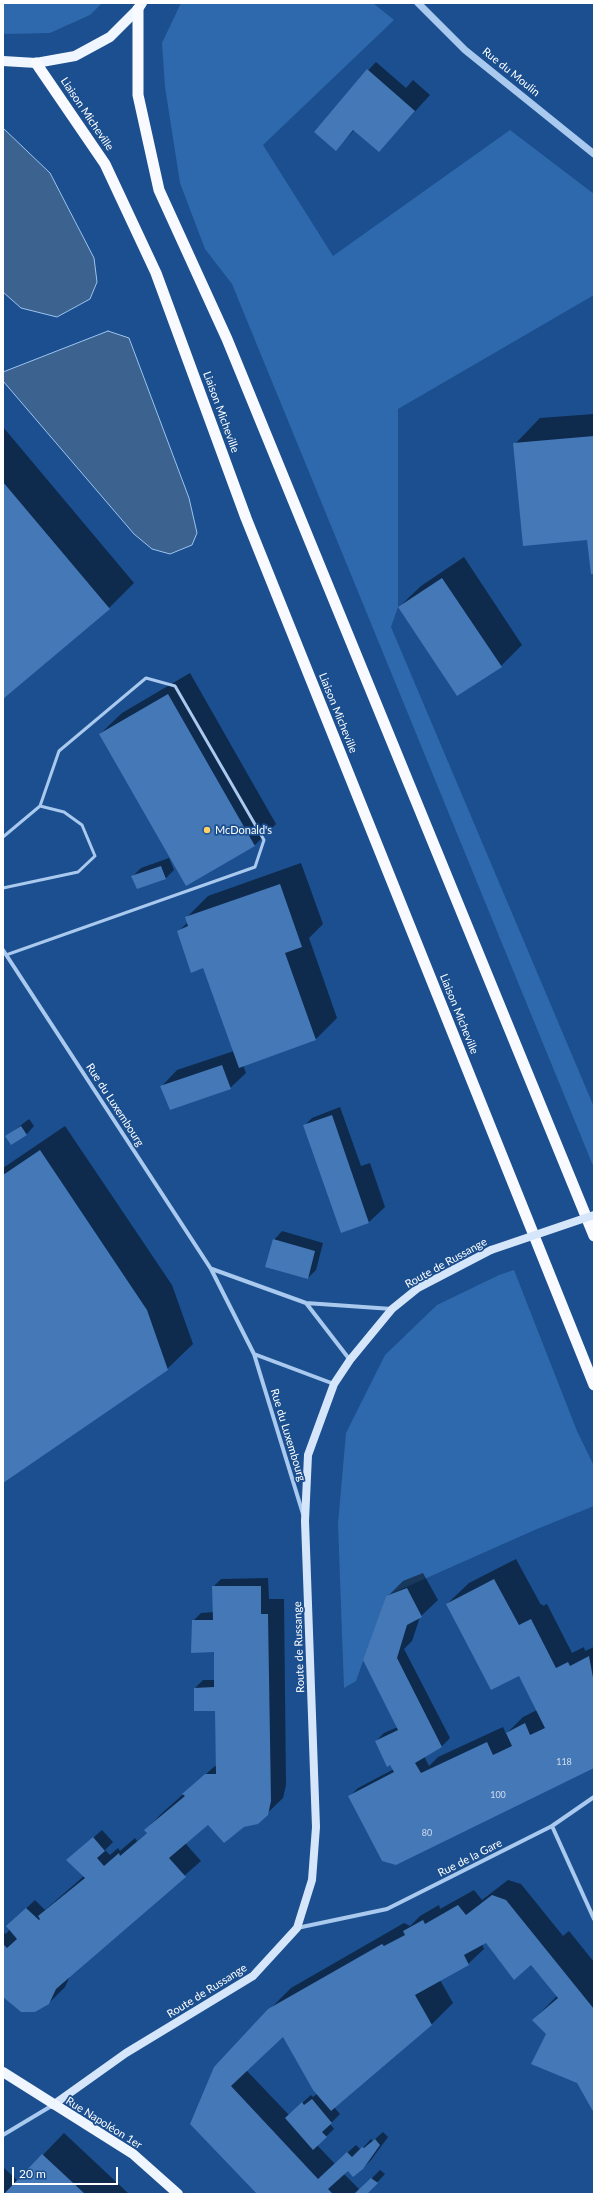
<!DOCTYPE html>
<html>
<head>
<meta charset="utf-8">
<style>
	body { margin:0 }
	#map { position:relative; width:597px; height:2197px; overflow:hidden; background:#1b4f8f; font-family:Lato,sans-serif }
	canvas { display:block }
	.frame { position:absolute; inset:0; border:4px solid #fff; pointer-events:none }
	.scale { position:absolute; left:12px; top:2167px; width:106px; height:18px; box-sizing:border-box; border:2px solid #fff; border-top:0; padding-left:5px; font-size:12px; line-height:14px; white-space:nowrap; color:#fff; -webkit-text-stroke:3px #1b4f8f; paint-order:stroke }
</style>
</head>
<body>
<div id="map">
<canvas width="597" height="2197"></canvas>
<div class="frame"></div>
<div class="scale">20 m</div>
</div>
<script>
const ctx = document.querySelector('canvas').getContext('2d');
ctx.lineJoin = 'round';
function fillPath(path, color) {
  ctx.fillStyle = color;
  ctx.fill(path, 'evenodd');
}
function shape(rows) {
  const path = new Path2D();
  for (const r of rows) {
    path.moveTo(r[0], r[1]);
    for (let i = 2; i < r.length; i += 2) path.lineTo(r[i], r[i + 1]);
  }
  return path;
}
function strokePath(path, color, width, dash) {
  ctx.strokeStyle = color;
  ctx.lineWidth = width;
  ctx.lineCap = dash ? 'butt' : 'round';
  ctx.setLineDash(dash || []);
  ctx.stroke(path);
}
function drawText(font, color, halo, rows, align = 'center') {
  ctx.font = font + ' Lato,sans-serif';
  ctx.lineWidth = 3.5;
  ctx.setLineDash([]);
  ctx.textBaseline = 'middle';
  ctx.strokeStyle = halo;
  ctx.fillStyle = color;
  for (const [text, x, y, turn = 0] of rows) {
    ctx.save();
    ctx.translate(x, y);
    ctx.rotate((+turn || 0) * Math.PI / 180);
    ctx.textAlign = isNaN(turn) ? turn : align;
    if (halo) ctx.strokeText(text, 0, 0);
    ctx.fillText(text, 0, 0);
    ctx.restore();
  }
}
const green = shape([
	[3,3,102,3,90,15,50,33,6,34,3,33],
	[181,3,373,3,394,20,263,145,333,256,510,130,594,194,594,295,398,409,398,607,391,627,594,1107,594,1168,232,284,205,249,180,183,165,87,162,43],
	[514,1270,577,1431,594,1466,594,1506,537,1529,386,1596,356,1681,344,1688,338,1524,346,1433,385,1355,437,1305,499,1275]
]);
const water = shape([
	[3,128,50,173,94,258,97,282,90,299,57,317,21,308,3,292,3,128],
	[108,331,129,338,189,498,197,533,192,545,170,554,152,549,134,534,3,381,3,372,108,331]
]);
const shadow = shape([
	[376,62,406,88,413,80,430,95,379,151,354,130,344,141,361,78],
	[594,414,594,573,588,539,515,444,540,418],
	[3,427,134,583,109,608,3,698],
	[464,557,522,645,501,666,399,607,421,586],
	[190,673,276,824,255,845,187,884,100,734,122,713],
	[169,858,174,870,166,878,133,876,141,868],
	[301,863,323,924,309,938,337,1018,316,1039,243,1065,246,1073,230,1088,162,1086,177,1070,234,1051,204,967,179,931,188,922,187,917,208,896],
	[340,1107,361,1166,370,1163,385,1207,369,1222,342,1232,304,1126,312,1118],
	[29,1119,34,1126,26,1135,7,1136],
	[65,1126,172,1285,193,1344,167,1369,3,1481,3,1168],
	[282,1231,323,1243,316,1270,308,1278,274,1240],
	[516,1559,541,1605,542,1604,543,1606,547,1604,572,1653,584,1647,585,1651,594,1647,594,1767,350,1796,358,1788,394,1769,376,1741,384,1733,398,1727,387,1597,403,1581,423,1573,438,1600,420,1617,412,1641,404,1649,450,1738,441,1747,424,1756,429,1766,438,1757,503,1727,506,1734,523,1717,537,1710,519,1675,447,1604,469,1583],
	[268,1578,269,1599,284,1599,286,1785,283,1798,257,1823,208,1823,185,1843,201,1861,70,1976,65,1987,49,2003,3,1996,3,1932,6,1934,10,1929,16,1918,35,1900,45,1910,84,1876,68,1860,102,1830,113,1842,105,1850,110,1855,118,1848,120,1851,135,1838,137,1841,148,1832,146,1830,161,1814,215,1766,217,1766,216,1710,195,1688,203,1680,215,1680,215,1651,193,1621,201,1613,214,1612,213,1587,221,1579],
	[508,1880,521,1884,563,1936,569,1931,594,1962,594,2111,548,2034,533,2020,557,1996,531,1964,487,1942,482,1944,484,1949,468,1964,440,1980,453,2003,431,2025,334,2107,340,2114,330,2124,334,2129,317,2145,335,2164,356,2145,361,2150,371,2139,373,2141,383,2132,388,2137,371,2160,362,2169,348,2170,344,2174,360,2190,380,2170,385,2174,366,2194,258,2194,192,2123,269,2010,291,1988,404,1923,410,1926,420,1916,439,1905,440,1909,474,1890,482,1900],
	[284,2035,317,2094,313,2097,311,2095,289,2115,246,2070],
	[64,2133,129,2194,3,2194,3,2167,18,2181]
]);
const building = shape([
	[367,69,415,111,379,152,353,130,336,151,314,132],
	[594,436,594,574,591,574,587,540,523,546,513,443],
	[3,482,110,609,3,699],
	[442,578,502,667,457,696,398,607],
	[168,694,255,846,186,886,99,734],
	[161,866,166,879,137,889,131,876],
	[280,884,302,947,285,953,316,1040,239,1068,203,968,191,973,177,931,188,926,185,917],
	[222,1065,231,1089,170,1110,160,1086],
	[332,1115,369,1223,341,1233,303,1125],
	[21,1126,27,1135,11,1145,5,1136],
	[40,1150,147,1310,168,1370,3,1483,3,1175],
	[273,1239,315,1251,308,1279,265,1267],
	[494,1579,519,1625,531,1619,556,1668,568,1662,570,1666,589,1656,594,1683,594,1768,396,1865,382,1861,348,1796,394,1772,390,1765,387,1767,375,1741,398,1730,363,1660,386,1596,407,1588,422,1617,407,1625,397,1658,442,1747,415,1763,421,1773,487,1742,493,1755,512,1746,506,1733,525,1723,530,1735,545,1728,519,1676,491,1690,446,1604],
	[212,1586,261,1586,261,1614,268,1614,271,1801,268,1815,258,1824,244,1827,224,1843,208,1825,169,1858,186,1877,56,1989,49,2004,35,2012,21,2012,3,1997,3,1944,7,1948,17,1939,6,1926,26,1908,39,1920,40,1919,38,1916,85,1878,66,1860,93,1837,105,1851,97,1858,104,1866,119,1853,120,1856,147,1833,144,1830,185,1796,182,1794,205,1774,216,1774,215,1711,194,1711,194,1688,214,1687,214,1652,191,1653,192,1620,213,1620],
	[492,1895,506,1900,594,2009,594,2113,577,2083,531,2064,546,2034,532,2020,558,1998,531,1965,514,1980,486,1943,464,1955,469,1965,415,1995,432,2025,331,2111,313,2090,283,2037,231,2086,318,2179,347,2152,352,2157,362,2147,364,2148,375,2139,380,2145,363,2169,353,2177,348,2171,328,2189,333,2194,257,2194,190,2124,214,2067,268,2009,382,1944,384,1946,405,1935,403,1931,423,1920,425,1924,458,1905,466,1915],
	[312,2099,332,2123,322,2132,327,2137,313,2150,285,2118,302,2102,304,2105],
	[42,2154,85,2194,4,2194],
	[371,2178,378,2183,367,2194,355,2193]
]);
const service = shape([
	[3,837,40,806,59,751,146,678,175,686,264,840,255,867,6,955],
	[3,888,78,872,95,856,82,825,64,812,40,806]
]);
const minor = shape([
	[3,950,211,1269,254,1354,303,1514],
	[212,1269,306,1303,392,1309],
	[306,1303,350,1360],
	[254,1354,334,1384],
	[552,1826,594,1797],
	[297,1928,387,1909,552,1826,594,1919],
	[3,2135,53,2105]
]);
const tertiary = shape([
	[418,3,465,50,594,154]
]);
const secondary = shape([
	[53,2105,126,2053,253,1976,297,1928,312,1880,316,1827,305,1521,308,1455,334,1384,350,1360,392,1309,418,1288,491,1250]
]);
const primary = shape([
	[3,61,36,63,75,56,110,37,138,9,142,3],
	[3,2072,133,2154,178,2194]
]);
const trunk = shape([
	[138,9,138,95,159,190,227,339,594,1236],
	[36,63,105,164,156,273,246,518,594,1385]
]);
const secondaryBridge = shape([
	[491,1250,594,1215]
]);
const markers = [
	[207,830,4,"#ffd166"]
];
const numberNames = [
	["118",564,1762],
	["100",498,1795],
	["80",427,1833]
];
const streetNames = [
	["Rue du Moulin",511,72,39],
	["Liaison Micheville",87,114,56],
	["Liaison Micheville",221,412,70],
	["Liaison Micheville",338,713,68],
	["Liaison Micheville",459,1014,68],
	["Rue du Luxembourg",115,1105,57],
	["Route de Russange",446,1263,-29],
	["Rue du Luxembourg",288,1435,73],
	["Route de Russange",299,1647,-92],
	["Rue de la Gare",470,1858,-27],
	["Route de Russange",207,1991,-32],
	["Rue Napoléon 1er",104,2123,32]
];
const poiNames = [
	["McDonald's",215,830]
];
fillPath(green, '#2e69ad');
fillPath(water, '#3c6290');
strokePath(water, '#9cc4f0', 1);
fillPath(shadow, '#0007');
fillPath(building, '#4478b7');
strokePath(service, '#a9c9ee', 3);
strokePath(minor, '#a9c9ee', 4);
strokePath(tertiary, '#a9c9ee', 7);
strokePath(secondary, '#d6e6fa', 8);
strokePath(primary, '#f0f6ff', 10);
strokePath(trunk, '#f8faff', 11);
strokePath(secondaryBridge, '#d6e6fa', 8);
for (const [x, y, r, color] of markers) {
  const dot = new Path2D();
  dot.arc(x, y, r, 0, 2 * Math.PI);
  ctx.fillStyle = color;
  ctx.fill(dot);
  strokePath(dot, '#1b4f8f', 1.5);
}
drawText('9px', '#d0dded', null, numberNames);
drawText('11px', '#fff', '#1b4f8f', streetNames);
drawText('11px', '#fff', '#1b4f8f', poiNames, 'left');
</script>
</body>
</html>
